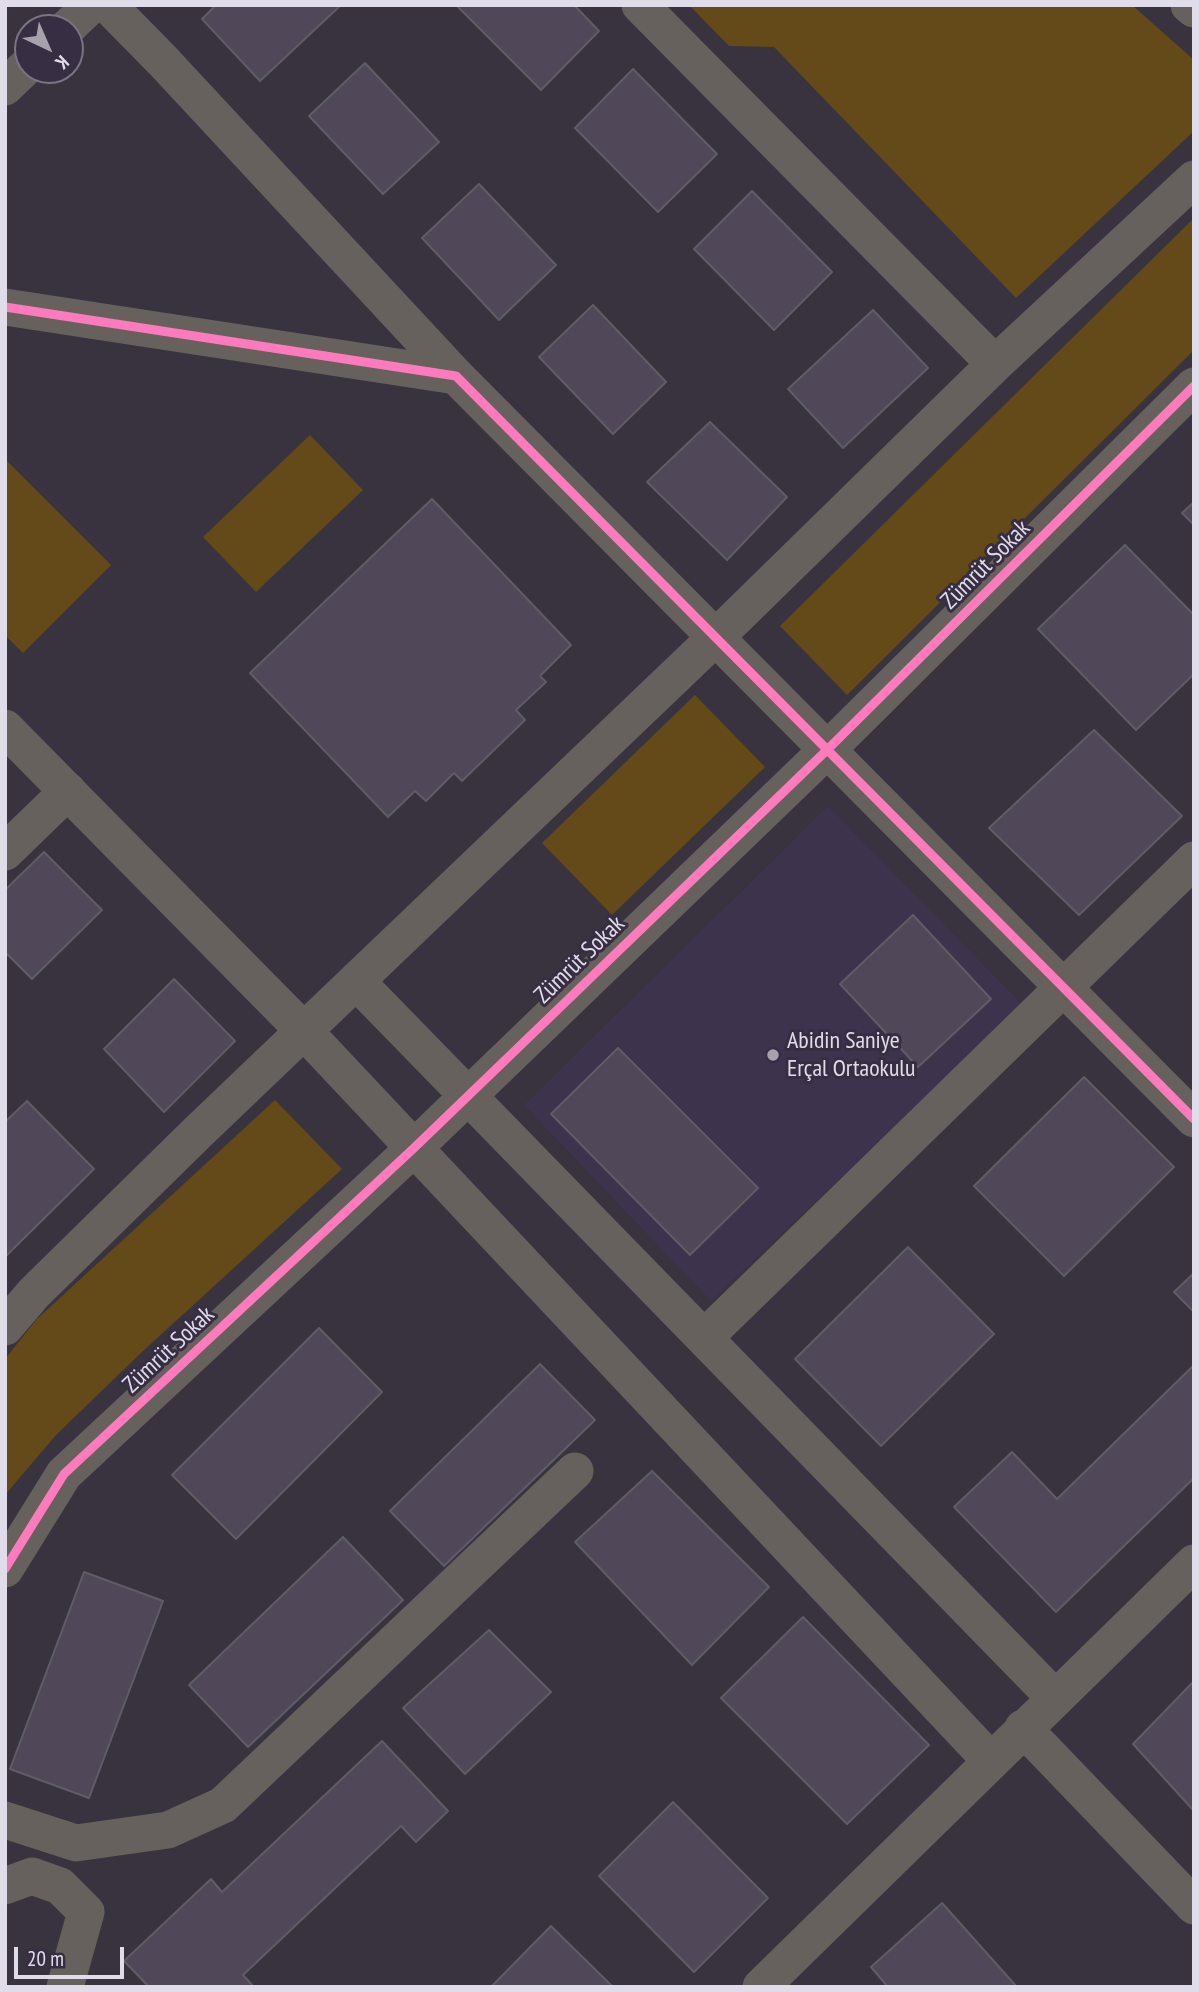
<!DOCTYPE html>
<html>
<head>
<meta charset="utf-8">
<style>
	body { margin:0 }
	#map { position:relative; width:1199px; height:1992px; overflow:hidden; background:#38333e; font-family:"PT Sans Narrow",sans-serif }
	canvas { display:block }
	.frame { position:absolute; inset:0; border:7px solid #e1dce9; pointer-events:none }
	.north { position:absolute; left:14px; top:14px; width:70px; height:70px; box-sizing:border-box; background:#372e43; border:2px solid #7b7485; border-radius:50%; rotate:136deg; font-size:19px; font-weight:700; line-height:28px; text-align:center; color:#e1dce9 }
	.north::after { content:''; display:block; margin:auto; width:24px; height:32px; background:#a6a1ad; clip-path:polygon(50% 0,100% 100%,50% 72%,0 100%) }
	.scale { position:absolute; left:14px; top:1947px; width:110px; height:32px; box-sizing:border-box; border:4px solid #e1dce9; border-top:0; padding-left:9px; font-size:21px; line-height:24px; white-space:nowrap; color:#e1dce9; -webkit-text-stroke:5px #372e43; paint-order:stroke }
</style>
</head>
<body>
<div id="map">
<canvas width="1199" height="1992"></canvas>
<div class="frame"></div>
<div class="north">K</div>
<div class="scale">20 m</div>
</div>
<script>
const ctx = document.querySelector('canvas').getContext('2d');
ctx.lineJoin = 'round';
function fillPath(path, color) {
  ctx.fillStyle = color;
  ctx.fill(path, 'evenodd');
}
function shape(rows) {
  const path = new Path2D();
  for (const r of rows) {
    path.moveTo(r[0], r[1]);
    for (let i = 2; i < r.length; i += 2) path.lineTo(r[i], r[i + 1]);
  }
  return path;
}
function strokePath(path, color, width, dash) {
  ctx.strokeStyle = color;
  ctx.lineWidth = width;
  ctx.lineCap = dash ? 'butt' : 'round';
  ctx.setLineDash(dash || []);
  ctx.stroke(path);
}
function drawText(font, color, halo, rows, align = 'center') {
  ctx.font = font + ' "PT Sans Narrow",sans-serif';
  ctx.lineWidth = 6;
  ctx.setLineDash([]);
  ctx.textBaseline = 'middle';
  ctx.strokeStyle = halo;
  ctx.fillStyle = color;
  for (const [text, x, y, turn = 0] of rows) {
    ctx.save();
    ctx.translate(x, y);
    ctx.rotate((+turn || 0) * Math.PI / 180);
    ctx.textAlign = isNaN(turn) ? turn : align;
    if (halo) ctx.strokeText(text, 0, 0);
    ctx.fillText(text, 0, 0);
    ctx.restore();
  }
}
const built = shape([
	[828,806,1023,1005,711,1301,524,1105]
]);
const green = shape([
	[689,5,1132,5,1194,60,1194,131,1016,298,774,47,729,46],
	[1194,218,1194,350,847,695,780,626],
	[310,435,363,490,256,592,203,537],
	[5,459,111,565,23,653,5,635],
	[695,695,765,767,612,915,542,843],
	[275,1100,342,1169,142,1352,56,1435,5,1495,5,1359,36,1320]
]);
const building = shape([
	[216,5,341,5,260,81,202,19,216,5],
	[460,5,574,5,599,31,541,90,458,7,460,5],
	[365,63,439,142,383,194,309,116,365,63],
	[633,69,717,154,658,212,575,128,633,69],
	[479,184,556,265,499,320,422,238,479,184],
	[752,191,832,272,774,330,694,249,752,191],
	[593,305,666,382,613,434,539,357,593,305],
	[873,310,928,368,843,448,788,389,873,310],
	[710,422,787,497,727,560,647,482,710,422],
	[432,499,571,645,540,676,546,682,516,710,525,720,462,781,454,773,426,801,415,791,388,817,250,673,432,499],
	[1194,502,1194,525,1182,513,1194,502],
	[1125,545,1194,615,1194,674,1136,730,1038,629,1125,545],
	[1094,730,1182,816,1079,915,989,828,1094,730],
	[44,852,102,910,32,979,5,952,5,890,44,852],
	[913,915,991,999,918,1067,840,984,913,915],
	[174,979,235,1041,164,1112,104,1049,174,979],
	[618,1048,758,1188,690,1255,551,1114,618,1048],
	[1084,1077,1174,1167,1064,1276,974,1186,1084,1077],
	[27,1101,94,1169,5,1257,5,1122,27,1101],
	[908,1247,994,1334,881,1446,795,1359,908,1247],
	[1194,1273,1194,1312,1174,1292,1194,1273],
	[319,1328,382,1392,236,1539,172,1475,319,1328],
	[540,1364,595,1420,444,1566,390,1511,540,1364],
	[1194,1365,1194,1478,1056,1612,954,1507,1012,1452,1057,1499,1194,1365],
	[652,1471,769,1587,692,1665,575,1542,652,1471],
	[343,1537,403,1600,248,1747,189,1685,343,1537],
	[84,1572,163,1601,89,1798,10,1769,84,1572],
	[803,1617,929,1745,847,1824,721,1698,803,1617],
	[489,1630,551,1692,465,1774,403,1708,489,1630],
	[1194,1681,1194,1811,1133,1744,1194,1681],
	[382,1741,448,1811,416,1842,401,1826,243,1975,254,1987,149,1987,124,1961,211,1879,222,1892,382,1741],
	[673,1802,768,1898,694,1972,599,1876,673,1802],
	[942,1903,1017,1987,888,1987,871,1967,942,1903],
	[551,1926,613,1987,491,1987,551,1926]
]);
const minor = shape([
	[108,5,163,61,456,376],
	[640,5,995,364],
	[1189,5,1194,9],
	[67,28,91,5],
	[5,87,28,65],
	[5,307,456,376,1194,1119],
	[5,728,304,1031,991,1761],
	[5,852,68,791],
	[356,981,1055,1698],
	[5,1327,34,1293,197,1133,716,637,995,364,1194,179],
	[704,1338,1194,860],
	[5,1569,64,1474,414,1148,827,750,1194,386],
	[1023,1728,1194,1906],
	[5,1820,76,1843,168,1830,223,1805,575,1471],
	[5,1886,32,1876,60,1886,86,1912,65,1987],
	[761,1987,1194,1563]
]);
const cycleway = shape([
	[5,307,456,376,1194,1119],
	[5,1569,64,1474,414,1148,827,750,1194,386]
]);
const markers = [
	[773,1055,7,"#a6a1ad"]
];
const streetNames = [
	["Zümrüt Sokak",986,565,-45],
	["Zümrüt Sokak",580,960,-44],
	["Zümrüt Sokak",169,1350,-43]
];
const poiNames = [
	["Abidin Saniye",787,1041],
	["Erçal Ortaokulu",787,1069]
];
fillPath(built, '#3e334c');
fillPath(green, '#644a19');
fillPath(building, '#504858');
strokePath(building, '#605c65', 2);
strokePath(minor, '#66615c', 37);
strokePath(cycleway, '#fd7abc', 9);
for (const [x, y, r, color] of markers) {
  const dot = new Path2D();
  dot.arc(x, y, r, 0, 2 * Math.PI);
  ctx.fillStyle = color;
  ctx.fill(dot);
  strokePath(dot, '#372e43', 2.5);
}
drawText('24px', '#e1dce9', '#372e43', streetNames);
drawText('24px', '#e1dce9', '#372e43', poiNames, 'left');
</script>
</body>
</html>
